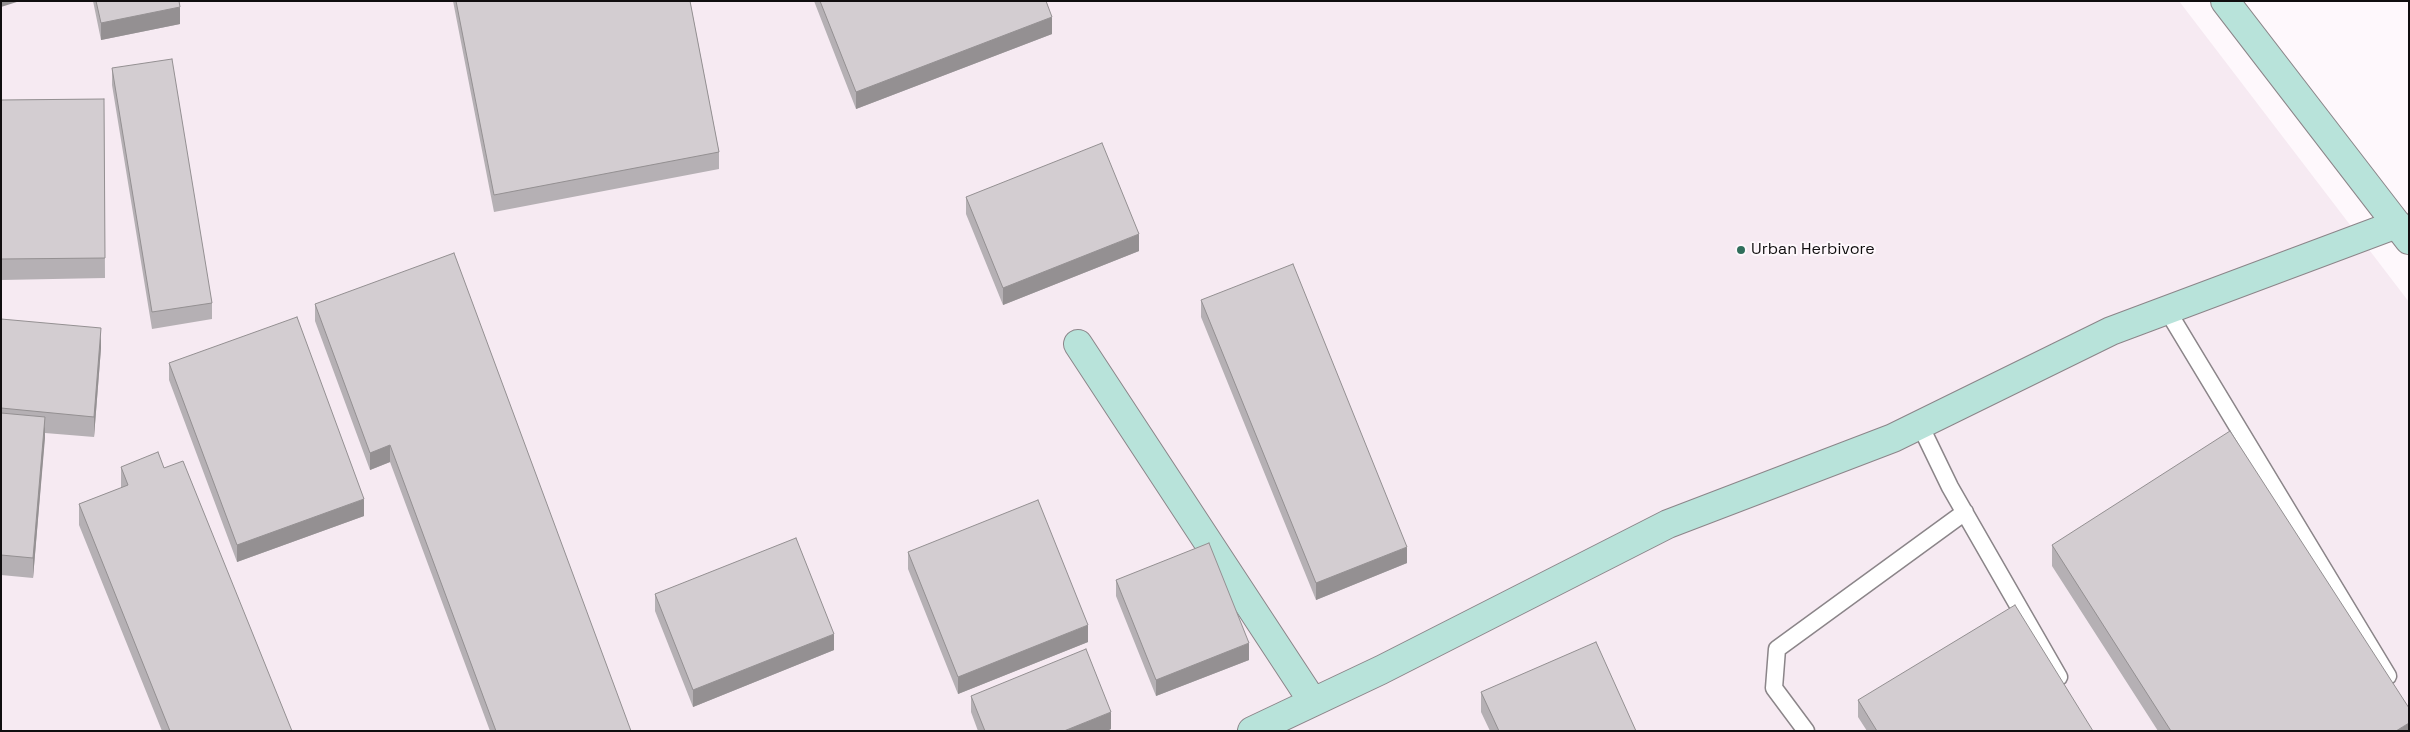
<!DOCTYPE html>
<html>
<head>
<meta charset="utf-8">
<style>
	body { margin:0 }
	#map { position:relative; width:2410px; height:732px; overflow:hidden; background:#fef8fc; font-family:"Space Grotesk",sans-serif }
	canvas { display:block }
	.frame { position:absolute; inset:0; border:2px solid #100e0f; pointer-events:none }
</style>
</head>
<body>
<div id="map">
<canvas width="2410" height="732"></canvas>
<div class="frame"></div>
</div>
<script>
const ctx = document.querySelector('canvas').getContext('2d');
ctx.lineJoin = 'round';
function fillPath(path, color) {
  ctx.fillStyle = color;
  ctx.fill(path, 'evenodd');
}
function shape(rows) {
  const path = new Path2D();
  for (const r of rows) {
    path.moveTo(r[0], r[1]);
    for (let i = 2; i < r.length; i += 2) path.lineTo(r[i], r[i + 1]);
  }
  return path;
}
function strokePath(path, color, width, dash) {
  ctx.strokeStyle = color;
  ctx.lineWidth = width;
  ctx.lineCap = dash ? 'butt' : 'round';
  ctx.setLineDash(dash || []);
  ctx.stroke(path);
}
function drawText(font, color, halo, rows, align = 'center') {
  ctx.font = font + ' "Space Grotesk",sans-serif';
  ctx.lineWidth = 4;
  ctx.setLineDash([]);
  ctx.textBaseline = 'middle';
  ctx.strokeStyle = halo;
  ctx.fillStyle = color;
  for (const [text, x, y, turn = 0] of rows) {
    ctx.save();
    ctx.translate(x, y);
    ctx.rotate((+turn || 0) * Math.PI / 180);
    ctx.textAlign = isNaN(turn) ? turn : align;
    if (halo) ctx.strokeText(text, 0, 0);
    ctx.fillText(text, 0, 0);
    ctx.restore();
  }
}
const built = shape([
	[1,1,2179,1,2409,302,2409,731,1,731]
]);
const lane = shape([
	[2167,310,2388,676],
	[1920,425,1950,487,2059,677],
	[1806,731,1774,688,1777,649,1965,512]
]);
const secondary = shape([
	[2225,1,2409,240],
	[1078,344,1313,702],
	[1252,731,1381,670,1668,524,1893,438,2111,331,2397,224]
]);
const wall = shape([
	[93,1,179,1,180,24,101,40],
	[453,1,690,1,719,152,719,169,494,212],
	[814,1,1046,1,1052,34,856,109],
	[112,68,212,303,212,319,152,329,112,85],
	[104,99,105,278,1,280,1,100],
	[966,197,1139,251,1003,305,966,214],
	[1201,300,1407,563,1316,600,1201,317],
	[315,304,631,731,490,731,390,462,370,470,315,321],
	[1,319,101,348,94,437,45,433,33,578,1,575],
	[169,363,364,516,237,562,169,380],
	[121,467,164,468,292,731,162,731,79,525,79,504,121,488],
	[2052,545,2409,731,2158,731,2052,566],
	[908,552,1088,642,958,694,908,569],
	[1116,580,1249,660,1156,696,1116,596],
	[655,594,834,650,693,707,655,611],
	[1481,692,1636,731,1490,731,1481,712],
	[971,696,1111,729,1107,731,978,731,971,712],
	[1858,700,2093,731,1867,731,1858,717]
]);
const shadedWall = shape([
	[1,1,20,1,1,7],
	[180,7,180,24,101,40,101,23],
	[1052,17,1052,34,856,109,856,92],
	[1139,234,1139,251,1003,305,1003,288],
	[101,328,101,348,94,437,94,417],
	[45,417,45,438,33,578,33,558],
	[390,445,390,462,370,470,370,453],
	[364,499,364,516,237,562,237,545],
	[1407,547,1407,563,1316,600,1316,583],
	[1088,625,1088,642,958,694,958,677],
	[834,634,834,650,693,707,693,690],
	[1249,643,1249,660,1156,696,1156,680],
	[1111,712,1111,729,1107,731,1064,731],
	[2409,723,2409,731,2396,731]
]);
const building = shape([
	[96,1,179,1,180,7,101,23,96,1],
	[456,1,690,1,719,152,494,195,456,1],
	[820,1,1046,1,1052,17,856,92,820,1],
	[172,59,212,303,152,312,112,68,172,59],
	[104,99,105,258,1,259,1,100,104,99],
	[1102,143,1139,234,1003,288,966,197,1102,143],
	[454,253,631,731,496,731,390,445,370,453,315,304,454,253],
	[1293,264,1407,547,1316,583,1201,300,1293,264],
	[297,317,364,499,237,545,169,363,297,317],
	[1,319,101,328,94,417,1,408,1,319],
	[1,413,45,417,33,558,1,555,1,413],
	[2230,431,2409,708,2409,723,2396,731,2171,731,2052,545,2230,431],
	[158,452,164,468,183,461,292,731,170,731,79,504,128,485,121,467,158,452],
	[1038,500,1088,625,958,677,908,552,1038,500],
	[796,538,834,634,693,690,655,594,796,538],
	[1209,543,1249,643,1156,680,1116,580,1209,543],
	[2015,605,2093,731,1877,731,1858,700,2015,605],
	[1596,642,1636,731,1499,731,1481,692,1596,642],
	[1086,649,1111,712,1064,731,985,731,971,696,1086,649]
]);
const markers = [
	[1741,250,5,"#2f6e5b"]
];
const poiNames = [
	["Urban Herbivore",1751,250]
];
fillPath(built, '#f6eaf2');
strokePath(lane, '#8b8589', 19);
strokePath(secondary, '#8b8589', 30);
strokePath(lane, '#fff', 16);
strokePath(secondary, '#b8e3da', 28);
fillPath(wall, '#b5b0b4');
fillPath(shadedWall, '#949092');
fillPath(building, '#d3cdd1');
strokePath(building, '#949092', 1);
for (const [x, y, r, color] of markers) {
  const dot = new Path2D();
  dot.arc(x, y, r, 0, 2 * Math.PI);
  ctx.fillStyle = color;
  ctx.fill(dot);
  strokePath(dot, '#fef8fc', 2);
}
drawText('16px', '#100e0f', '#fef8fc', poiNames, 'left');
</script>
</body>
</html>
